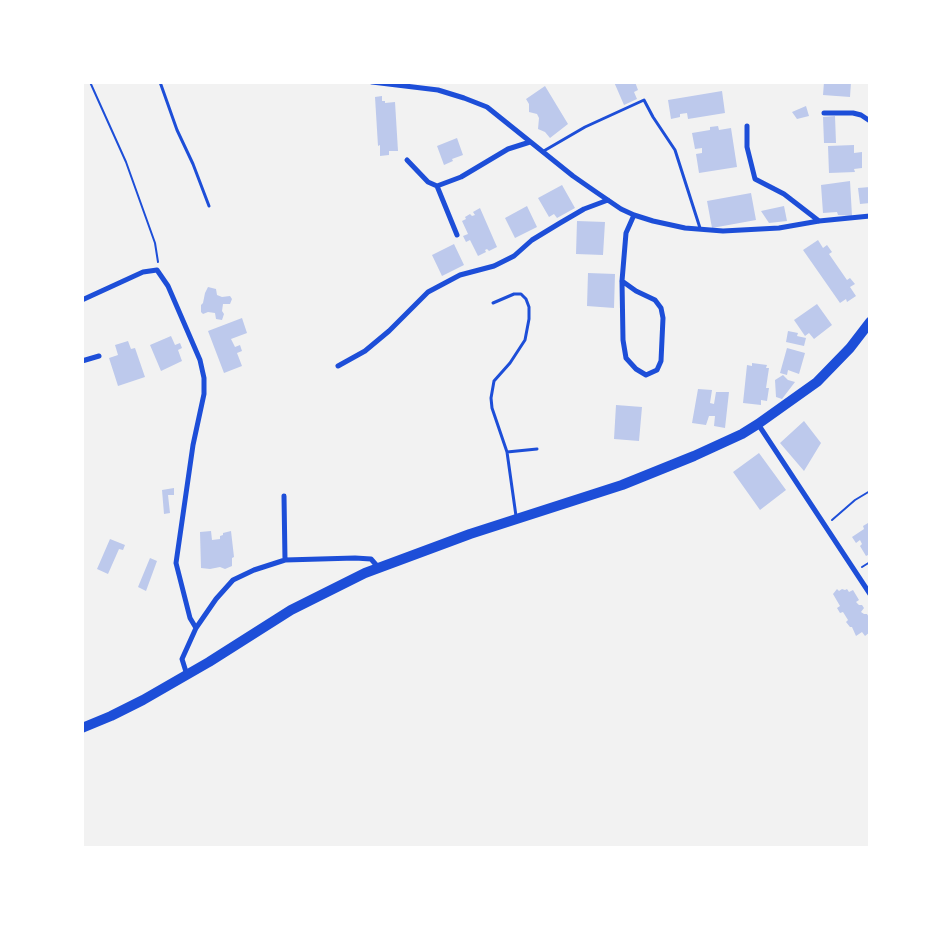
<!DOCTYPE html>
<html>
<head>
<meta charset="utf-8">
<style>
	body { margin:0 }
	#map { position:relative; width:952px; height:930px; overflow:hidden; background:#f2f2f2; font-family:"Exo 2",sans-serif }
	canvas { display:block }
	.frame { position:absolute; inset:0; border:84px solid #fff; pointer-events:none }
</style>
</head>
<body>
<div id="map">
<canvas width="952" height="930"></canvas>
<div class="frame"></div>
</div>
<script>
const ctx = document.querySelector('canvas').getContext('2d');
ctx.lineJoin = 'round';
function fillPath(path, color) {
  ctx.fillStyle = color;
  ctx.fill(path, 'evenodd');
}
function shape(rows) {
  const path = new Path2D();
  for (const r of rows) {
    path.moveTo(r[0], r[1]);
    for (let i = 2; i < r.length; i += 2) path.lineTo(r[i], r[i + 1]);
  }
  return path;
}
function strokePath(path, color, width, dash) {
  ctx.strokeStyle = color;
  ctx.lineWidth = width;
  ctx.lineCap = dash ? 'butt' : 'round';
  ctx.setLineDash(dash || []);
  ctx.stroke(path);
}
const building = shape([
	[614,82,635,82,638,90,634,92,637,99,624,105],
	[824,82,851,82,850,97,823,95],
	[545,86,568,124,550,138,545,132,538,129,539,118,537,114,529,112,529,104,526,99],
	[722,91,725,113,688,119,687,113,680,114,680,117,671,119,668,100],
	[382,96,382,101,385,101,385,103,395,102,398,151,389,151,389,155,380,156,380,145,378,146,375,97],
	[806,106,809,116,797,119,792,112],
	[835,116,836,143,824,143,823,117],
	[718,126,719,130,731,128,737,167,699,173,696,154,702,153,702,148,695,149,692,133,710,130,710,127],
	[457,138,463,155,452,159,453,161,444,165,437,146],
	[854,145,854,153,862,152,862,168,854,169,855,172,829,173,828,146],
	[850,181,852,216,838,215,837,212,823,213,821,185],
	[562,185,575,208,557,218,554,214,549,217,538,198],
	[870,187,870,203,860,204,858,188],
	[751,193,756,220,712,228,707,201],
	[527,206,537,227,515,238,505,218],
	[784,206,787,221,769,223,761,211],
	[480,208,497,247,489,251,487,249,485,250,486,252,478,256,470,240,466,242,463,236,468,234,462,221,466,219,465,217,470,214,472,216,475,215,473,212],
	[577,221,605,222,603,255,576,254],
	[818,240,823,248,827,245,832,252,829,254,847,280,850,278,855,284,850,287,856,296,847,302,846,299,840,303,803,250],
	[454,244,464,265,442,276,432,255],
	[588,273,615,274,614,308,587,306],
	[208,287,216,289,217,295,222,297,230,296,232,299,230,304,223,304,222,311,224,314,222,320,216,319,215,313,208,312,203,314,201,312,201,305,203,303,205,293],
	[817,304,832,325,814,339,809,333,805,336,794,320],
	[242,318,247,333,231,339,235,347,240,345,242,351,237,353,242,366,224,373,208,331],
	[788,331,798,333,797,336,806,338,804,346,786,342],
	[171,336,175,345,180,343,182,348,178,350,182,361,161,371,150,345],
	[128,341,131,349,135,348,145,377,118,386,109,358,118,355,115,345],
	[787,348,805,353,799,374,788,370,787,375,780,373],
	[752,363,767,365,766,368,769,368,766,388,769,388,767,401,761,400,761,405,743,403,747,365,752,366],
	[783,375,788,380,795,382,782,399,776,397,775,380],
	[698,389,712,390,710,403,714,404,716,392,729,392,725,428,714,426,715,416,709,416,706,425,692,423],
	[616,405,642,407,639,441,614,439],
	[804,421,821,443,804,471,780,443],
	[759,453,786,490,760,510,733,472],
	[174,488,174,495,168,495,170,513,164,514,162,490],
	[868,523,870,526,870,554,866,556,860,546,862,544,860,540,856,543,852,537,864,529,863,526],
	[211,531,212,540,220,539,220,536,223,535,223,533,231,531,234,557,232,558,232,566,225,569,220,567,210,569,201,568,200,532],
	[110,539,125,545,123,550,119,549,108,574,97,569],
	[150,558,157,561,146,591,138,587],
	[837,589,839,591,842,589,845,590,847,589,849,592,853,590,859,600,856,602,859,605,862,605,864,608,861,612,864,614,867,614,870,619,870,628,868,630,870,632,865,636,862,632,856,636,852,627,850,627,846,622,848,620,843,612,840,613,837,608,840,606,833,594]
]);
const path = shape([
	[90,82,126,162,155,243,158,262],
	[832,520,855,500,870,491],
	[862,567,870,562]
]);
const service = shape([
	[160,82,177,130,193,164,209,206],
	[542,152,585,127,644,100,653,117,675,150,700,228],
	[493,303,514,294,521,294,526,299,529,307,529,319,525,340,510,363,494,381,491,398,492,408,507,452,516,516],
	[507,452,537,449]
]);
const minor = shape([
	[372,82,438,90,464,98,487,107,573,176,596,192,621,209,634,215,653,221,685,228,723,231,779,228,819,221,870,216],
	[824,113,853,113,861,115,870,121],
	[747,126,747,147,755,179,784,194,819,221],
	[407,160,428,182,437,186,461,177,508,149,530,142],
	[437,186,457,235],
	[622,281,636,291,655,300,661,308,663,318,661,361,657,370,646,375,636,369,626,358,623,340,622,281,626,233,634,215],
	[82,300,143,272,157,270,168,286,200,360,204,378,204,394,193,445,176,563,190,618,196,628,182,659,187,675],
	[82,361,99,356],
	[338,366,365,351,389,331,428,292,460,275,494,266,514,256,532,240,560,223,584,209,608,200],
	[758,424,870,594],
	[284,496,285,560],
	[196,628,216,599,233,580,254,570,285,560,355,558,371,559,378,567]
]);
const trunk = shape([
	[82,728,111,716,143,700,209,662,291,610,365,573,470,534,622,485,694,456,742,434,758,424,817,382,850,348,870,322]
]);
fillPath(building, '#bdc9ec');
strokePath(path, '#1d4ed8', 2);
strokePath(service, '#1d4ed8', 3);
strokePath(minor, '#1d4ed8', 5);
strokePath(trunk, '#1d4ed8', 10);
</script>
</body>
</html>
